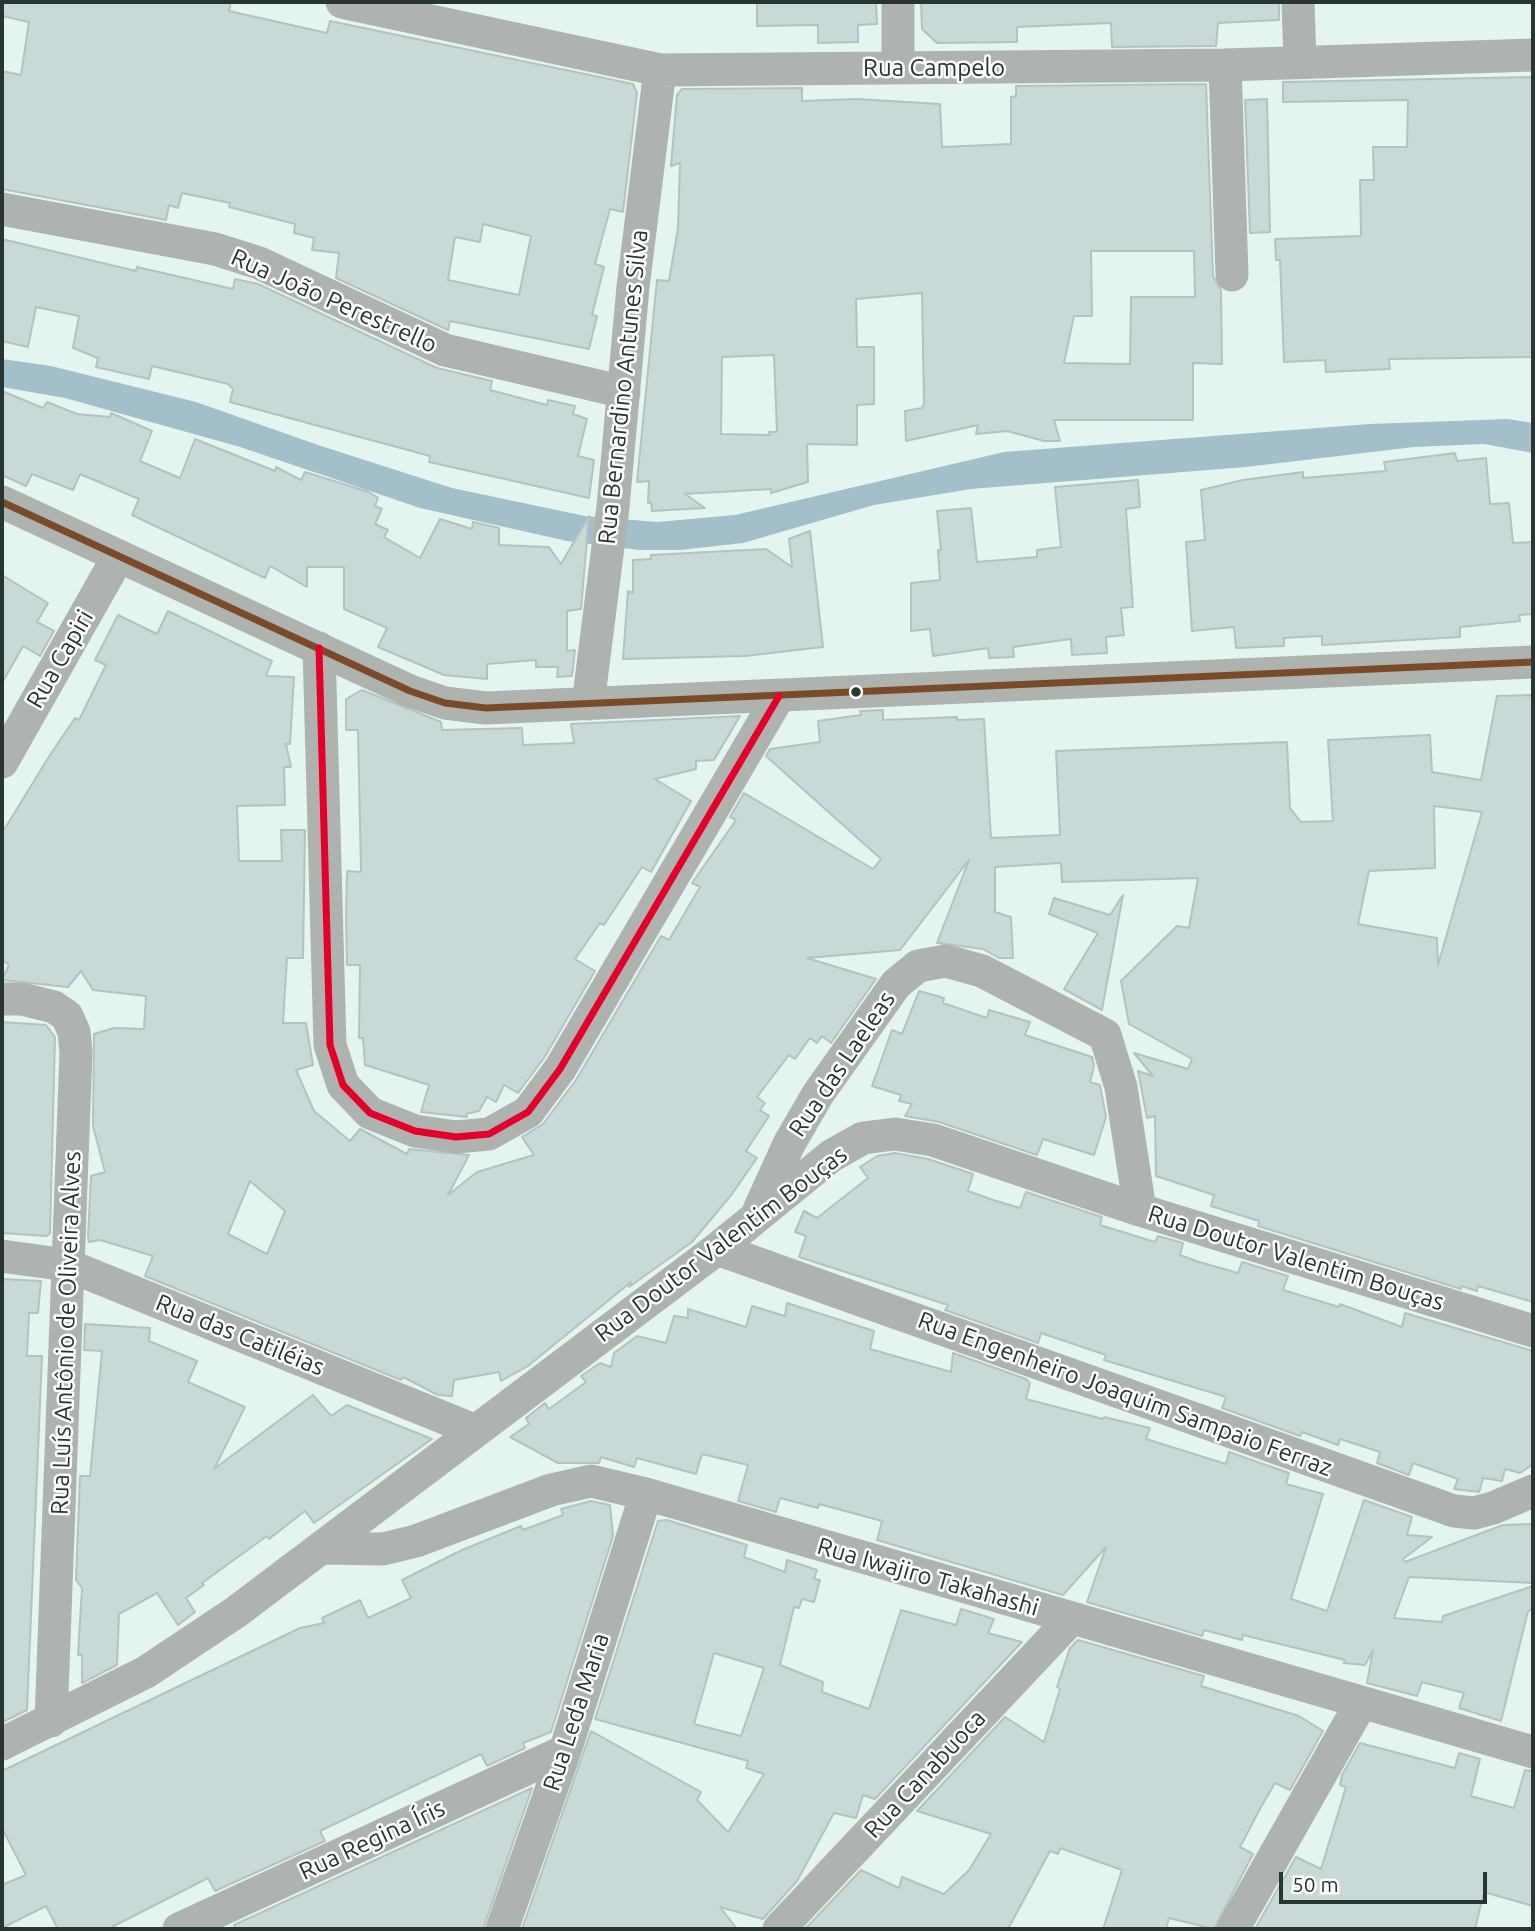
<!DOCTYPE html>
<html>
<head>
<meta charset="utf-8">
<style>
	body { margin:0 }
	#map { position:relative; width:1535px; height:1931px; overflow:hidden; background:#e4f5f0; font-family:Ubuntu,sans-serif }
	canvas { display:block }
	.frame { position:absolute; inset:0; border:4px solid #283532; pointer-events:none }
	.scale { position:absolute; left:1279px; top:1872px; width:208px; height:32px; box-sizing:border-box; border:4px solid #283532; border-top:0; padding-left:9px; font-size:21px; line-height:24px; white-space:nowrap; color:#283532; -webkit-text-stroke:5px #fff; paint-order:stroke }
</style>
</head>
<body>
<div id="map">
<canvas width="1535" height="1931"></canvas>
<div class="frame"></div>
<div class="scale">50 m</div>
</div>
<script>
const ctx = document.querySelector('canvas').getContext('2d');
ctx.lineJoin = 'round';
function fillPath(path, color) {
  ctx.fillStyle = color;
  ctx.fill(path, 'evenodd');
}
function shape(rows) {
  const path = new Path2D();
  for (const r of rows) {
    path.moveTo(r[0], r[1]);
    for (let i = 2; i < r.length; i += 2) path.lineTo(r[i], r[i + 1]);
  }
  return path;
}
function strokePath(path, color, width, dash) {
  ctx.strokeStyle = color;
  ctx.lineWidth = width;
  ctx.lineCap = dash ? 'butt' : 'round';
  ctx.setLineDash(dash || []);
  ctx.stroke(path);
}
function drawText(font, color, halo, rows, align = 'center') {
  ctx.font = font + ' Ubuntu,sans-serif';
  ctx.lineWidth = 5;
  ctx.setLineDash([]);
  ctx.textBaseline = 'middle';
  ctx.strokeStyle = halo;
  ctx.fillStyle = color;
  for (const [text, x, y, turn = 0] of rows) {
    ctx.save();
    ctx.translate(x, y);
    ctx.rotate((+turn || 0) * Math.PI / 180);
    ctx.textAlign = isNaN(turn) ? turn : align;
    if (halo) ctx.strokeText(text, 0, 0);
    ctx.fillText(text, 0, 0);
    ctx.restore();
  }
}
const water = shape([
	[2,359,51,366,196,402,321,446,452,488,585,516,657,522,735,515,1004,452,1370,424,1507,419,1533,423,1533,453,1484,444,1414,447,1246,467,971,489,874,505,743,543,680,550,639,550,567,541,420,508,240,447,65,398,2,387]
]);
const building = shape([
	[2,2,231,2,229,11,327,33,330,21,633,84,637,93,623,212,610,209,595,264,604,267,592,315,597,316,589,349,450,321,448,330,336,278,339,253,312,250,314,238,294,233,295,224,229,207,230,203,182,193,178,208,169,205,166,220,2,189,2,71,21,75,29,22,2,16,2,2],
	[483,224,531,236,519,295,448,280,455,237,480,242,483,224],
	[757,2,876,2,877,24,858,25,858,42,818,43,818,25,757,26,757,2],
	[921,2,1279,2,1279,20,1218,23,1216,46,1112,47,1111,23,1017,27,1017,42,937,43,922,29,921,2],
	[1533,77,1533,357,1389,359,1390,369,1326,372,1325,360,1284,362,1280,260,1276,260,1275,239,1361,236,1360,180,1374,180,1373,147,1407,147,1408,100,1283,102,1283,82,1533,77],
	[1206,84,1213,276,1221,290,1222,364,1193,363,1193,420,1054,420,1060,441,1044,441,1007,431,976,434,978,425,906,441,905,411,922,408,924,403,922,293,856,299,857,347,874,347,874,404,857,405,857,445,807,444,808,482,771,493,771,489,685,494,705,508,652,511,651,502,648,503,649,481,637,482,657,280,669,281,678,228,680,163,671,166,677,95,682,89,802,88,802,101,856,99,940,104,942,147,1011,144,1011,97,1016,96,1016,86,1206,84],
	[1091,251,1194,251,1195,297,1131,297,1130,364,1064,363,1074,316,1092,316,1091,251],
	[774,355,777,432,769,432,770,435,721,434,722,357,774,355],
	[1267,99,1270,232,1250,233,1245,100,1267,99],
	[2,239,136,271,137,267,233,289,235,279,258,284,437,368,492,381,490,390,547,405,548,400,575,406,573,414,587,419,578,456,594,460,589,498,429,462,430,456,230,402,233,389,228,384,152,366,149,379,96,367,98,358,73,348,79,316,36,307,28,347,2,341,2,239],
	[2,391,43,408,47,402,77,414,110,417,111,413,152,431,140,461,180,478,195,439,275,471,276,467,301,480,305,472,369,492,378,498,375,506,382,509,375,524,388,530,384,537,420,558,440,519,472,529,473,522,499,528,499,545,549,547,561,564,589,516,581,609,567,611,567,651,575,650,572,676,557,677,558,667,536,667,536,660,487,664,487,679,444,675,378,647,387,628,344,609,344,567,307,567,307,587,270,566,265,578,132,515,139,499,80,474,73,490,32,474,26,486,2,475,2,391],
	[1455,453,1457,461,1486,458,1490,504,1509,503,1513,543,1533,542,1533,614,1519,615,1520,621,1460,627,1460,637,1322,645,1322,636,1284,638,1284,646,1236,648,1234,627,1192,631,1186,542,1205,540,1201,490,1243,480,1303,472,1303,478,1386,471,1384,462,1455,453],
	[1138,480,1140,507,1126,509,1133,607,1121,608,1124,635,1106,637,1107,653,1072,655,1071,639,1013,647,1014,657,989,658,988,648,933,656,930,629,911,631,911,583,940,580,938,550,941,550,937,511,971,508,977,562,1037,557,1037,550,1061,547,1055,487,1138,480],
	[810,531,823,647,745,656,623,659,628,591,633,593,633,560,651,559,651,555,766,549,792,567,789,539,810,531],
	[2,575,48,603,37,622,54,631,40,656,23,646,2,683,2,575],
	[168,611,272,661,266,676,294,677,290,744,286,744,291,767,284,767,285,805,237,806,239,861,282,861,281,830,305,830,303,958,287,958,283,1023,306,1023,313,1065,296,1070,314,1111,350,1141,360,1129,407,1154,409,1149,469,1155,448,1195,477,1172,534,1155,522,1137,543,1124,576,1080,661,936,669,940,700,887,692,883,736,820,730,817,744,793,873,869,881,859,766,756,770,749,820,742,818,721,861,715,860,711,883,710,883,720,957,717,957,720,984,719,991,838,1060,835,1056,751,1287,742,1290,808,1301,822,1333,821,1328,740,1430,735,1432,772,1481,780,1497,696,1533,695,1533,1302,1478,1286,1477,1291,1462,1286,1461,1289,1258,1226,1259,1221,1211,1206,1214,1195,1156,1176,1155,1116,1147,1118,1138,1071,1153,1076,1134,1053,1188,1069,1192,1059,1129,1024,1121,981,1177,926,1189,928,1198,878,1062,882,1061,863,995,867,995,912,1011,917,1013,958,999,958,983,949,937,943,969,860,900,950,807,958,876,979,831,1043,822,1036,817,1043,810,1038,795,1059,789,1055,757,1097,765,1103,760,1110,769,1116,746,1151,757,1158,732,1194,692,1242,629,1287,631,1282,528,1366,501,1381,499,1372,454,1380,452,1396,438,1395,403,1377,401,1380,145,1276,153,1256,100,1240,89,1242,88,1237,91,1176,105,1172,93,1126,94,1034,114,1028,144,1029,146,996,93,990,81,971,68,987,2,980,9,965,2,960,2,833,50,755,75,718,79,720,106,665,95,660,118,615,157,634,168,611],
	[1434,806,1482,812,1438,965,1437,938,1358,924,1369,871,1435,868,1434,806],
	[250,1181,285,1211,267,1254,228,1234,250,1181],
	[362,690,441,722,442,730,522,728,523,745,574,743,571,724,740,716,714,760,696,761,696,769,655,779,691,801,651,872,642,867,604,925,600,923,575,959,595,971,544,1058,518,1093,504,1085,496,1102,487,1097,479,1111,466,1114,467,1117,421,1112,429,1085,365,1065,363,1038,359,1038,360,965,347,965,346,918,347,871,361,872,358,730,346,730,346,699,362,690],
	[1123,895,1102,1010,1064,989,1098,933,1049,914,1054,898,1110,915,1123,895],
	[919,991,944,998,943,1003,987,1018,989,1010,1030,1022,1025,1035,1092,1057,1094,1066,1090,1082,1100,1085,1106,1117,1094,1155,1043,1139,1037,1155,939,1122,905,1116,912,1104,899,1101,901,1095,872,1086,892,1030,902,1034,919,991],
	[2,1022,46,1025,55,1037,50,1233,47,1236,2,1233,2,1022],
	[895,1153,928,1159,973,1174,968,1191,993,1200,1020,1208,1026,1192,1102,1217,1100,1225,1155,1242,1158,1236,1183,1243,1180,1255,1199,1262,1238,1273,1242,1262,1288,1276,1283,1290,1339,1307,1340,1304,1402,1327,1405,1313,1533,1351,1533,1464,1520,1473,1505,1469,1502,1481,1483,1478,1479,1492,1454,1489,1458,1479,1427,1468,1413,1463,1409,1475,1377,1463,1380,1452,1340,1439,1338,1445,1302,1432,1300,1436,1222,1408,1226,1397,1104,1360,1106,1355,1041,1333,1038,1343,945,1310,948,1305,799,1257,806,1236,795,1232,804,1211,817,1218,868,1178,860,1167,877,1156,895,1153],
	[2,1279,41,1281,38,1313,29,1313,27,1356,42,1356,27,1710,3,1722,2,1279],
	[787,1303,874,1331,870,1349,951,1372,953,1353,1026,1379,1030,1383,1026,1399,1103,1419,1104,1417,1150,1428,1146,1439,1226,1464,1229,1452,1289,1473,1286,1484,1323,1494,1291,1599,1327,1611,1364,1500,1412,1517,1407,1535,1432,1537,1403,1559,1405,1562,1503,1525,1533,1524,1533,1583,1409,1577,1394,1618,1442,1622,1443,1616,1533,1586,1533,1609,1528,1611,1501,1721,1459,1708,1464,1693,1422,1682,1417,1696,1367,1683,1373,1650,1365,1665,1344,1663,1345,1660,1243,1635,1242,1640,1204,1630,1202,1636,1087,1602,1106,1547,1063,1595,877,1540,882,1521,819,1504,818,1508,780,1498,776,1512,738,1501,748,1465,702,1454,696,1474,637,1458,634,1467,601,1457,599,1463,558,1463,510,1437,529,1424,526,1418,545,1403,549,1409,586,1382,581,1376,600,1363,611,1367,614,1353,637,1336,666,1343,674,1316,688,1318,688,1309,746,1327,752,1306,785,1316,787,1303],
	[85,1324,150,1328,149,1341,197,1361,188,1382,245,1407,214,1469,313,1395,331,1416,347,1405,432,1439,314,1523,305,1511,269,1539,267,1536,202,1583,204,1585,186,1598,195,1612,178,1625,157,1593,119,1614,117,1665,82,1683,82,1655,78,1655,82,1588,76,1580,80,1476,90,1476,102,1351,84,1350,85,1324],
	[591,1501,610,1505,613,1536,551,1732,523,1743,525,1748,487,1766,481,1754,320,1831,325,1841,215,1891,208,1878,108,1929,58,1929,46,1906,2,1928,2,1885,26,1875,2,1828,2,1771,300,1628,324,1623,322,1618,360,1600,368,1618,392,1607,411,1598,402,1580,462,1550,521,1526,523,1530,563,1515,561,1509,591,1501],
	[667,1520,747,1545,744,1557,785,1572,787,1560,817,1570,814,1579,820,1580,814,1602,802,1599,799,1608,794,1607,780,1665,823,1682,822,1692,869,1709,901,1610,956,1625,961,1609,994,1619,988,1633,1022,1642,875,1799,863,1795,856,1818,834,1813,797,1881,763,1919,720,1907,737,1929,522,1929,591,1731,701,1792,697,1800,728,1832,764,1774,746,1768,748,1761,595,1719,658,1521,667,1520],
	[714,1653,764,1668,741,1736,694,1724,714,1653],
	[1078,1640,1204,1676,1201,1686,1299,1716,1323,1731,1290,1790,1275,1783,1261,1807,1240,1847,1253,1854,1214,1929,1169,1918,1166,1929,1103,1929,1122,1870,1060,1848,1058,1854,1050,1851,1008,1929,805,1929,861,1870,899,1888,902,1877,944,1894,969,1870,991,1834,917,1811,1005,1717,1044,1742,1060,1689,1057,1687,1070,1648,1078,1640],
	[1360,1743,1455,1768,1459,1753,1480,1759,1471,1796,1514,1808,1525,1770,1533,1771,1533,1906,1484,1892,1475,1929,1255,1929,1296,1857,1321,1869,1346,1787,1340,1785,1342,1775,1360,1743],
	[532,1788,483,1929,236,1929,234,1925,532,1788]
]);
const minor = shape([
	[342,2,660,70,1225,65,1533,55],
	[1298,2,1300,62],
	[1225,65,1232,275],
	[898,68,898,2],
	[2,209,215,249,259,263,445,350,624,392],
	[2,502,410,691,445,703,486,708,1533,662],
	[319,648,330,1045,343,1085,370,1113,415,1131,456,1137,489,1134,528,1112,560,1069,779,696],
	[588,704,613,507,633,287,660,70],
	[2,762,118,557],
	[2,999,22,999,54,1007,67,1016,74,1032,76,1052,51,1721],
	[759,1210,789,1144,818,1094,896,984,918,966,946,961,982,971,1105,1035,1121,1087,1140,1210],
	[717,1249,1454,1511,1474,1513,1493,1508,1533,1491],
	[2,1256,67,1265,474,1430],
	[322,1548,383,1549,416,1541,551,1490,591,1481,646,1494,1533,1752],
	[2,1744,146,1672,236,1612,717,1249,831,1156,863,1138,895,1134,933,1140,1140,1210,1533,1331],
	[179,1929,565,1751],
	[502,1929,565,1751,646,1494],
	[779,1929,1071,1619],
	[1233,1929,1361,1703]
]);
const bus1 = shape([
	[2,502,410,691,445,703,486,708,1533,662]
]);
const bus2 = shape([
	[319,648,330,1045,343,1085,370,1113,415,1131,456,1137,489,1134,528,1112,560,1069,779,696]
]);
const markers = [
	[856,692,6,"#283532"]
];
const streetNames = [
	["Rua Campelo",934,68],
	["Rua João Perestrello",334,301,24],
	["Rua Bernardino Antunes Silva",623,387,-84],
	["Rua Capiri",60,659,-60],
	["Rua das Laeleas",842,1064,-56],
	["Rua Doutor Valentim Bouças",721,1244,-37],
	["Rua Doutor Valentim Bouças",1296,1258,17],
	["Rua Luís Antônio de Oliveira Alves",66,1333,-88],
	["Rua das Catiléias",240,1335,22],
	["Rua Engenheiro Joaquim Sampaio Ferraz",1125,1394,20],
	["Rua Iwajiro Takahashi",928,1577,16],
	["Rua Leda Maria",576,1712,-72],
	["Rua Canabuoca",925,1774,-47],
	["Rua Regina Íris",372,1840,-25]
];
fillPath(water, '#a3c0ca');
fillPath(building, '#c9d9d7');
strokePath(building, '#b4c2c0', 2);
strokePath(minor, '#aeb3af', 33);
strokePath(bus1, '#7a4b2a', 7);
strokePath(bus2, '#e4002b', 7);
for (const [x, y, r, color] of markers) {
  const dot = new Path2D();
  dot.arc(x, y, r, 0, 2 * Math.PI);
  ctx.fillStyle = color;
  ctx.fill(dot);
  strokePath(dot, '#fff', 2.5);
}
drawText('24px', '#283532', '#fff', streetNames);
</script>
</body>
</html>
